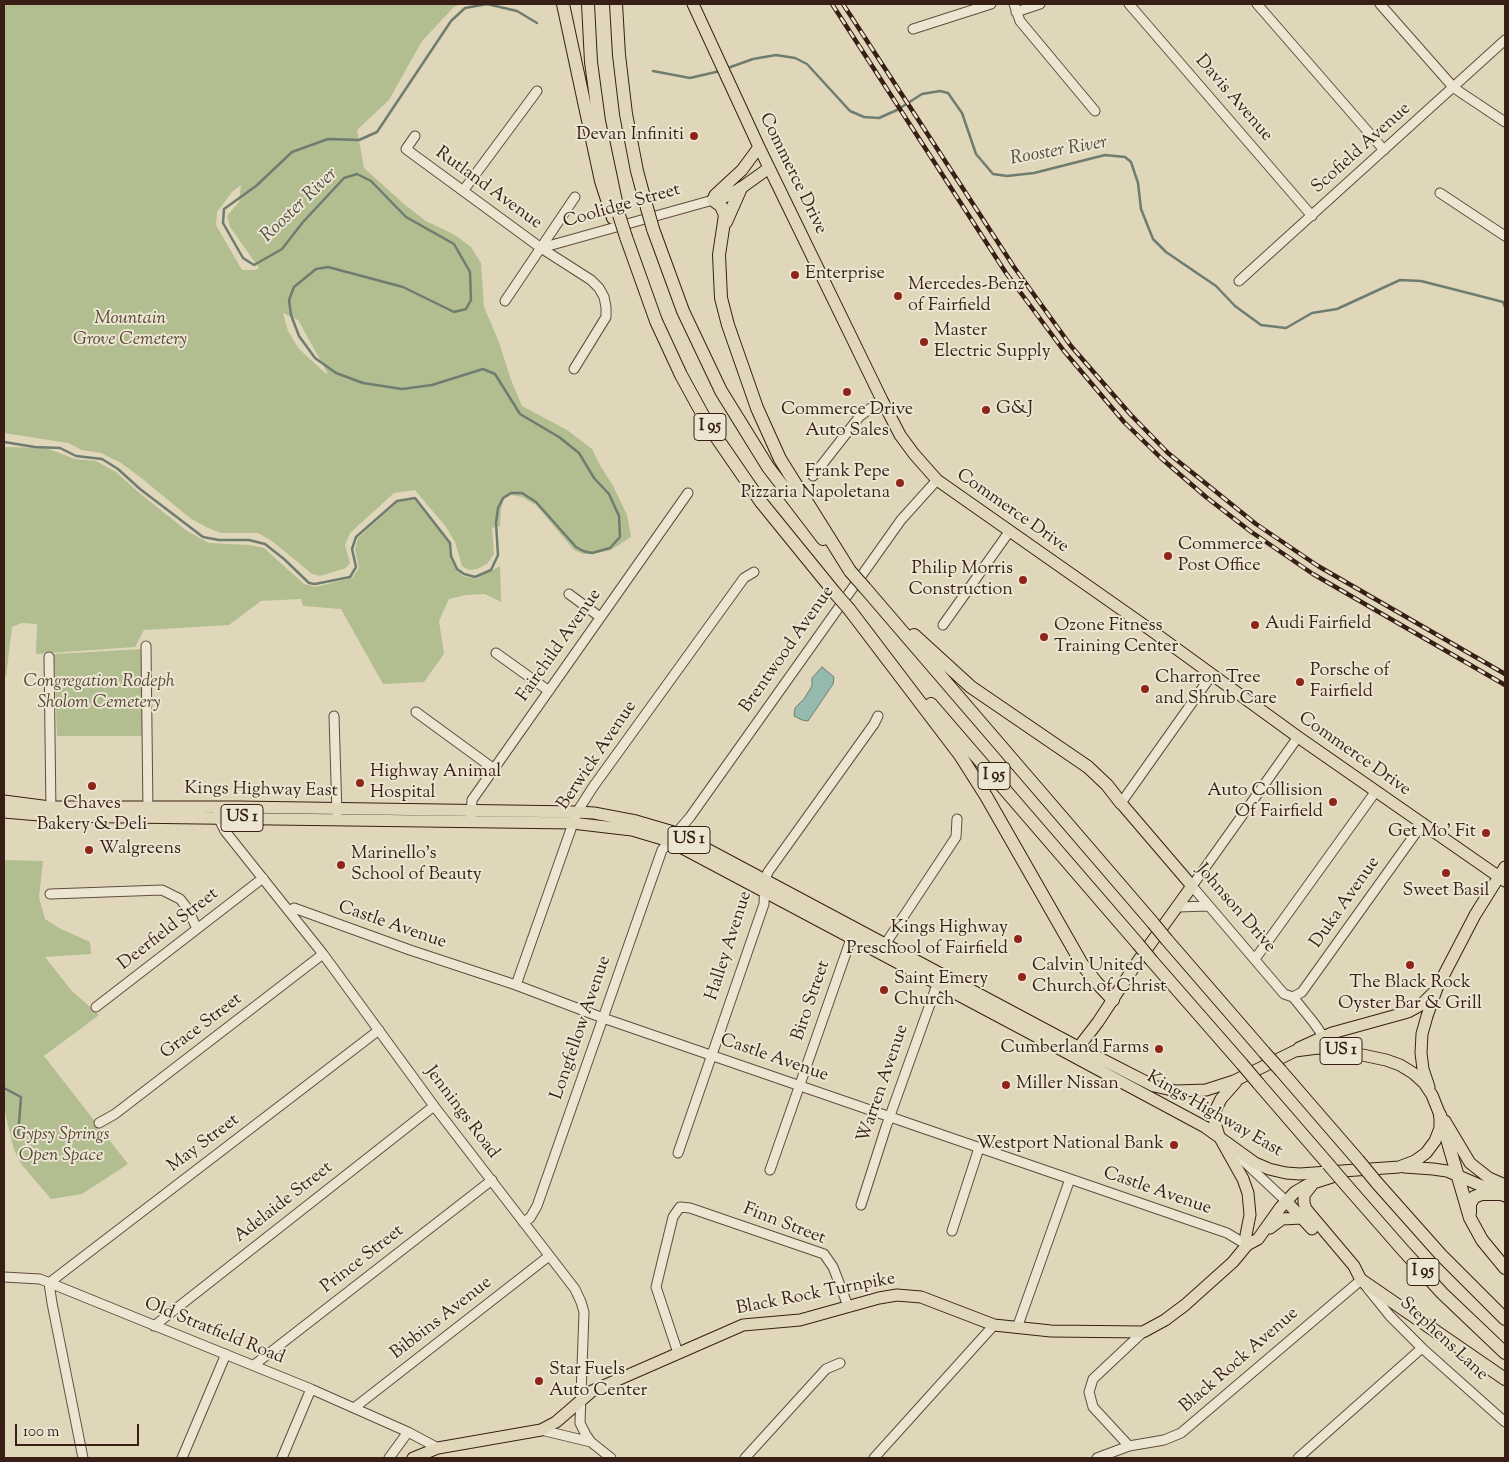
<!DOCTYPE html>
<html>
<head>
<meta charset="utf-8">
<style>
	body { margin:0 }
	#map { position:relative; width:1509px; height:1462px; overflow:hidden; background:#e0d7ba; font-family:"Sorts Mill Goudy",serif }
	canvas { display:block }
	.frame { position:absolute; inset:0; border:5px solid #381e14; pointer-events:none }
	.scale { position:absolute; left:15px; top:1424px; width:124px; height:22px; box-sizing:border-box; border:2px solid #381e14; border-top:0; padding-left:6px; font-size:15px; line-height:18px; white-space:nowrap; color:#381e14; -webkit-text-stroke:4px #ebe5d2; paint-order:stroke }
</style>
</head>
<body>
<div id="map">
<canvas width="1509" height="1462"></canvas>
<div class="frame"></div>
<div class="scale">100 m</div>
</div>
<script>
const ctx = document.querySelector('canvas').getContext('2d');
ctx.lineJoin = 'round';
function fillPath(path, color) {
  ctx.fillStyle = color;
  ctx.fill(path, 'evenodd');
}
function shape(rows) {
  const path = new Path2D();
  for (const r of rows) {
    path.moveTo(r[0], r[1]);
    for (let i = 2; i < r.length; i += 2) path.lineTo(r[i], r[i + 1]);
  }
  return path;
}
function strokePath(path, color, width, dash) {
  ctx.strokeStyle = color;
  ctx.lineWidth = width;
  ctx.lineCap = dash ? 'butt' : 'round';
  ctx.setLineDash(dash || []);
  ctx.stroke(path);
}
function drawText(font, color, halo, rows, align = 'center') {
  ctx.font = font + ' "Sorts Mill Goudy",serif';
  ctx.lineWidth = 4;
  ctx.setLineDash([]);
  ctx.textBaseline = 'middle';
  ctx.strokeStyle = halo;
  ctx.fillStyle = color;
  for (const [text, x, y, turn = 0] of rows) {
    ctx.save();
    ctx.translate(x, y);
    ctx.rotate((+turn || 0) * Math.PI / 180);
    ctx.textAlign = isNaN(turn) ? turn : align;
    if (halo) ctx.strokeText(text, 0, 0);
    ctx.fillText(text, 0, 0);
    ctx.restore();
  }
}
const green = shape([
	[4,4,462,4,454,7,422,41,389,100,357,130,364,168,404,204,426,221,455,235,471,247,481,263,484,307,499,342,511,380,522,406,567,430,592,449,601,467,612,484,627,515,631,537,611,550,592,554,583,554,574,550,536,505,522,497,511,495,504,499,501,509,500,526,492,528,494,554,487,564,477,569,469,570,462,566,455,542,446,527,415,490,394,493,350,533,345,545,350,563,346,568,320,576,312,574,272,541,258,533,221,533,208,528,190,518,140,477,121,463,101,453,82,450,68,443,4,433],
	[241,185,239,202,227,216,230,227,259,268,256,270,242,270,216,225,217,212,232,192],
	[283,313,298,320,328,374,324,372,299,349,288,331],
	[4,447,46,448,75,459,96,461,116,472,137,491,187,531,209,543,250,545,264,548,304,584,315,587,352,578,359,568,355,550,358,538,398,502,415,499,439,528,449,543,450,556,456,569,463,576,476,579,500,566,501,602,485,594,466,595,449,599,439,621,444,654,424,682,383,684,341,609,303,606,301,599,261,601,229,625,144,630,135,647,36,654,37,624,22,623,12,627,6,677,4,676],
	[142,649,142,736,57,736,54,654],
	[4,860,43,861,39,897,45,919,59,928,90,942,91,954,45,957,71,990,99,1015,44,1056,128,1164,82,1194,51,1199,22,1165,14,1150,4,1108]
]);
const water = shape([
	[822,667,834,677,833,684,808,721,802,720,794,716,795,708,804,699,812,686,812,678,822,667]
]);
const stream = shape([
	[725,69,753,59,776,55,795,58,807,64,850,111,864,117,879,118,897,110,922,94,940,91,948,93,962,113,976,154,993,174,1007,176,1034,173,1105,155,1125,157,1131,162,1138,183,1141,209,1153,239,1166,252,1216,286,1235,306,1261,325,1286,328,1312,313,1337,309,1400,280,1421,281,1476,295,1503,302,1505,307],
	[653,71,690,78,720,71],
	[4,442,35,447,60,448,76,456,102,459,118,469,140,489,203,537,219,540,249,540,265,544,284,559,309,583,315,584,350,577,356,567,352,549,356,537,397,501,415,498,450,543,451,556,457,569,464,574,475,577,491,570,498,555,496,523,498,508,503,498,511,493,522,493,536,502,576,547,583,551,592,553,610,548,620,537,619,516,609,494,594,478,579,453,559,437,520,414,495,374,483,369,432,385,402,389,363,383,336,373,315,358,299,336,291,315,289,300,294,287,316,269,328,267,403,287,454,312,466,309,471,300,470,272,454,244,406,217,371,181,357,174,344,178,303,222,282,249,254,265,243,258,223,223,224,209,256,186,292,152,328,139,359,140,377,132,451,21,465,8,487,4,517,11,537,23],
	[4,1088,21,1097,18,1136]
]);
const minor = shape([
	[1014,4,1020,21,1095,111],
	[1129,4,1312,216],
	[1257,4,1384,150],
	[1380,4,1454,88,1505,122],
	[1016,12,1040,4],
	[913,29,991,4],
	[415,136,406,149,541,248,591,280,599,288,604,297,606,307,606,317,574,369],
	[463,191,537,91],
	[1440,193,1505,236],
	[541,248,713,200],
	[1239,281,1505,40],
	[505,301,575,197],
	[813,476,860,416,882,400],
	[569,594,600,617],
	[943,625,1009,532],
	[146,646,148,812],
	[496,653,549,691],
	[49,657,51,813],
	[416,712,494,769],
	[334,716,337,814],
	[1298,737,1192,886,1284,994,1293,997,1314,1023,1323,1036],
	[1121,803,1211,676],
	[217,815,225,831,323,954,434,1106,575,1289,581,1302,584,1312,580,1423,586,1435,591,1442,611,1458],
	[471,817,472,800,688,493],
	[50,894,162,890,180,899,188,909,197,929],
	[1178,907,1209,906],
	[289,911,294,908,410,950,516,985,603,1018,1227,1233,1247,1245],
	[882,949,956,837,957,819],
	[1255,959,1376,791],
	[516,985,577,812,593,787,744,578,754,572],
	[1293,997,1302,992,1423,823],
	[96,1007,263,878],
	[99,1123,115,1114,323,954],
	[678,1153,764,904,765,880,768,872,874,724,878,716],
	[1236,1154,1286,1201],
	[770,1170,853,933],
	[861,1205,886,1127,939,979],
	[523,1222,530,1218,537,1206,662,850,690,817,901,520,937,480],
	[952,1231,979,1148],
	[4,1277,40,1279,311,1389,408,1432,438,1448],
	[154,1326,434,1106],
	[1017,1328,1070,1179],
	[678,1353,656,1287,673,1217,680,1207,690,1208,824,1254,833,1267,848,1306],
	[254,1365,492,1180],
	[354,1408,549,1256],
	[541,1430,591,1442],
	[1129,1446,1093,1407,1089,1392,1093,1379,1143,1332],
	[83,1458,52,1303,49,1283,379,1030],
	[182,1458,226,1354],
	[282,1458,311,1389],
	[389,1458,408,1432],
	[745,1458,826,1369,840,1363],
	[874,1458,994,1325],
	[1097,1458,1129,1446,1164,1440,1181,1433,1361,1280,1390,1316,1422,1348,1505,1422],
	[1298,1458,1422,1348]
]);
const major = shape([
	[693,4,759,147,882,400,900,435,914,454,937,480,1148,628,1298,737,1505,881],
	[713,200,715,195,742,170,759,147],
	[713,200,721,199,741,188,769,168],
	[4,801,50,807,238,807,577,812,594,813,636,821,677,833,1078,1047,1154,1086,1176,1091,1206,1090,1234,1081,1295,1051,1318,1048,1334,1049,1386,1060,1400,1065,1413,1073,1424,1083,1432,1095,1440,1115,1440,1128,1435,1141,1426,1153,1415,1161,1399,1167,1300,1174,1286,1173,1269,1169,1255,1163,1205,1127,1058,1048,669,841,632,830,572,823,51,816,4,812],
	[1299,1048,1332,1033,1408,1012,1421,1005,1433,993],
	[1075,1052,1098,1022,1138,961,1192,886,1121,803],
	[1236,1082,1221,1099,1216,1109,1214,1119,1219,1136,1243,1179,1248,1193,1250,1215,1246,1235,1247,1245],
	[1429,1087,1423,1069,1421,1053,1422,1034,1427,1016,1437,988,1475,915,1505,867],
	[1445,1121,1470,1163,1489,1178,1505,1185],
	[1404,1167,1433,1169,1447,1171,1505,1196],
	[1312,1185,1304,1195,1304,1203,1306,1209,1354,1266,1361,1280],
	[1286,1201,1312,1229],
	[1270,1228,1282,1219,1302,1218],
	[413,1458,438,1448,541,1430,556,1422,592,1391,743,1325,800,1320,879,1298,897,1295,921,1297,994,1325,1051,1331,1143,1332,1165,1320,1185,1305,1233,1262,1247,1245,1258,1239,1280,1208,1295,1192,1307,1185,1332,1177]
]);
const highway = shape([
	[563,4,601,181,613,218],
	[588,4,591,62,599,121,618,211],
	[616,4,619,55,626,114,637,171,647,208],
	[713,200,721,206,725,215,719,255,721,298,728,325,757,408,780,459,850,571],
	[726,222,741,188],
	[653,229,683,311,721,391,768,467,823,539],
	[626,237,656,321,681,375,710,428,761,502,835,593],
	[865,588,1153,923],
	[849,609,960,755,986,796,1082,964,1096,982,1113,1000],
	[914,635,971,687,1088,767,1107,785,1121,803],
	[931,704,1138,944],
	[1167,940,1264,1052],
	[1152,961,1242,1064],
	[1281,1071,1358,1160],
	[1258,1083,1328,1164],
	[1440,1115,1470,1218,1482,1240,1505,1268],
	[1377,1183,1441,1255,1505,1319],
	[1346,1185,1402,1249,1442,1293,1505,1353],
	[1470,1213,1470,1204,1474,1197,1482,1194,1499,1194],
	[1361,1280,1505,1379]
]);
const rail = shape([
	[832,4,1006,273,1064,351,1124,422,1162,459,1206,497,1250,531,1313,574,1505,685],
	[843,4,1014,267,1071,346,1131,415,1168,453,1256,524,1318,566,1505,674]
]);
const highwayBridge = shape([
	[647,208,653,229],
	[619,215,626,237],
	[850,571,865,588],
	[835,593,849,609],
	[1153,923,1167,940],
	[1138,944,1152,961],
	[1264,1052,1281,1071],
	[1242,1064,1258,1083],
	[1358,1160,1377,1183],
	[1328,1164,1346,1185]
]);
const markers = [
	[694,136,5,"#8f2418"],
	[795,275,5,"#8f2418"],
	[898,296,5,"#8f2418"],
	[924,342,5,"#8f2418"],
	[847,392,5,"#8f2418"],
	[986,410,5,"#8f2418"],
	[900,483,5,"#8f2418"],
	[1168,556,5,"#8f2418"],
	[1023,580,5,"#8f2418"],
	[1255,625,5,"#8f2418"],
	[1044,637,5,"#8f2418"],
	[1300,682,5,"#8f2418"],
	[1145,689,5,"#8f2418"],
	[360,783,5,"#8f2418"],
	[92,786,5,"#8f2418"],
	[1333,802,5,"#8f2418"],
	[1486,833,5,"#8f2418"],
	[89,850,5,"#8f2418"],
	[341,865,5,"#8f2418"],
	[1446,873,5,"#8f2418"],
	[1018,939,5,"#8f2418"],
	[1410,965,5,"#8f2418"],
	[1022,977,5,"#8f2418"],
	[884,990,5,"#8f2418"],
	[1159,1049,5,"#8f2418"],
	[1006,1085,5,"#8f2418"],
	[1174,1145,5,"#8f2418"],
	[539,1381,5,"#8f2418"]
];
const shields = [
	[710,427,32],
	[994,776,32],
	[242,818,42],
	[689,840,42],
	[1341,1051,42],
	[1423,1272,32]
];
const shieldNames = [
	["I 95",710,427],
	["I 95",994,776],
	["US 1",242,818],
	["US 1",689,840],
	["US 1",1341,1051],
	["I 95",1423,1272]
];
const streetNames = [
	["Davis Avenue",1233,99,49],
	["Scofield Avenue",1362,149,-42],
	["Commerce Drive",792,174,64],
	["Rutland Avenue",488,189,36],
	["Coolidge Street",622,207,-16],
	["Commerce Drive",1012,512,35],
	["Fairchild Avenue",560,646,-55],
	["Brentwood Avenue",788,650,-55],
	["Commerce Drive",1354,755,35],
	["Berwick Avenue",598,756,-56],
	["Kings Highway East",261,791,1],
	["Duka Avenue",1346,903,-55],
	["Johnson Drive",1235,909,49],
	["Castle Avenue",392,926,19],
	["Deerfield Street",169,930,-38],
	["Halley Avenue",730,946,-72],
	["Biro Street",812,1001,-71],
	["Grace Street",202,1027,-37],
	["Longfellow Avenue",582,1028,-71],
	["Castle Avenue",774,1059,19],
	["Warren Avenue",884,1084,-71],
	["Jennings Road",461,1113,53],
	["Kings Highway East",1214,1115,30],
	["May Street",204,1144,-37],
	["Castle Avenue",1157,1192,19],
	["Adelaide Street",284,1203,-38],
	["Finn Street",784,1225,21],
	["Prince Street",363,1260,-38],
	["Black Rock Turnpike",816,1295,-11],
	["Bibbins Avenue",442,1319,-38],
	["Old Stratfield Road",214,1332,22],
	["Stephens Lane",1443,1340,43],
	["Black Rock Avenue",1240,1361,-41]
];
const poiNames = [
	["Devan Infiniti",684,136,"right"],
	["Enterprise",805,275],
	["Mercedes-Benz",908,286],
	["of Fairfield",908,307],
	["Master",934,332],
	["Electric Supply",934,353],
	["G&J",996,410],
	["Commerce Drive",847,411,"center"],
	["Auto Sales",847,432,"center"],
	["Frank Pepe",890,473,"right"],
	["Pizzaria Napoletana",890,494,"right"],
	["Commerce",1178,546],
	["Post Office",1178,567],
	["Philip Morris",1013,570,"right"],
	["Construction",1013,591,"right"],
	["Audi Fairfield",1265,625],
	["Ozone Fitness",1054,627],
	["Training Center",1054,648],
	["Porsche of",1310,672],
	["Fairfield",1310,693],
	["Charron Tree",1155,679],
	["and Shrub Care",1155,700],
	["Highway Animal",370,773],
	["Hospital",370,794],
	["Auto Collision",1323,792,"right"],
	["Of Fairfield",1323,813,"right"],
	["Chaves",92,805,"center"],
	["Bakery & Deli",92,826,"center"],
	["Get Mo' Fit",1476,833,"right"],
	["Walgreens",99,850],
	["Marinello's",351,855],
	["School of Beauty",351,876],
	["Sweet Basil",1446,892,"center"],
	["Kings Highway",1008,929,"right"],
	["Preschool of Fairfield",1008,950,"right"],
	["Calvin United",1032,967],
	["Church of Christ",1032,988],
	["Saint Emery",894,980],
	["Church",894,1001],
	["The Black Rock",1410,984,"center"],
	["Oyster Bar & Grill",1410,1005,"center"],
	["Cumberland Farms",1149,1049,"right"],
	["Miller Nissan",1016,1085],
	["Westport National Bank",1164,1145,"right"],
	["Star Fuels",549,1371],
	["Auto Center",549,1392]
];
const parkNames = [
	["Mountain",130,320],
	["Grove Cemetery",130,341],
	["Congregation Rodeph",99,683],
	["Sholom Cemetery",99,704],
	["Gypsy Springs",61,1136],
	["Open Space",61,1157]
];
const waterNames = [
	["Rooster River",1059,152,-10],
	["Rooster River",300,206,-44]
];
fillPath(green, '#b2be90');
fillPath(water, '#94baad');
strokePath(water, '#6f7c70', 1);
strokePath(stream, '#6f7c70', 2.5);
strokePath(minor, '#624c3e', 11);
strokePath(major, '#381e14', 13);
strokePath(highway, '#381e14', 14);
strokePath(minor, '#ebe5d2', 9);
strokePath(major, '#e0d7ba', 11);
strokePath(highway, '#e0d7ba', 12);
strokePath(rail, '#381e14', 4.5);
strokePath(rail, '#ebe5d2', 2.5, [8]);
strokePath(highwayBridge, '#381e14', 14, []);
strokePath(highwayBridge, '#e0d7ba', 12);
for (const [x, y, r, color] of markers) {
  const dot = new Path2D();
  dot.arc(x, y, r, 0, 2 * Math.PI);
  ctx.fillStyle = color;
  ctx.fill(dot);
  strokePath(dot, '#ebe5d2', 2);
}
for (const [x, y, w] of shields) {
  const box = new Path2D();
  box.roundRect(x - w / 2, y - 13.5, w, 27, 4);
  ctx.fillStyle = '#ebe5d2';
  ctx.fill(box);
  strokePath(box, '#381e14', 1);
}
drawText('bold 16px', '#381e14', null, shieldNames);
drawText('18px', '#381e14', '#ebe5d2', streetNames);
drawText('18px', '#381e14', '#ebe5d2', poiNames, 'left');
drawText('italic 18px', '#564633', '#ebe5d2', parkNames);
drawText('italic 19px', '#544d42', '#ebe5d2', waterNames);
</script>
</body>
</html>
